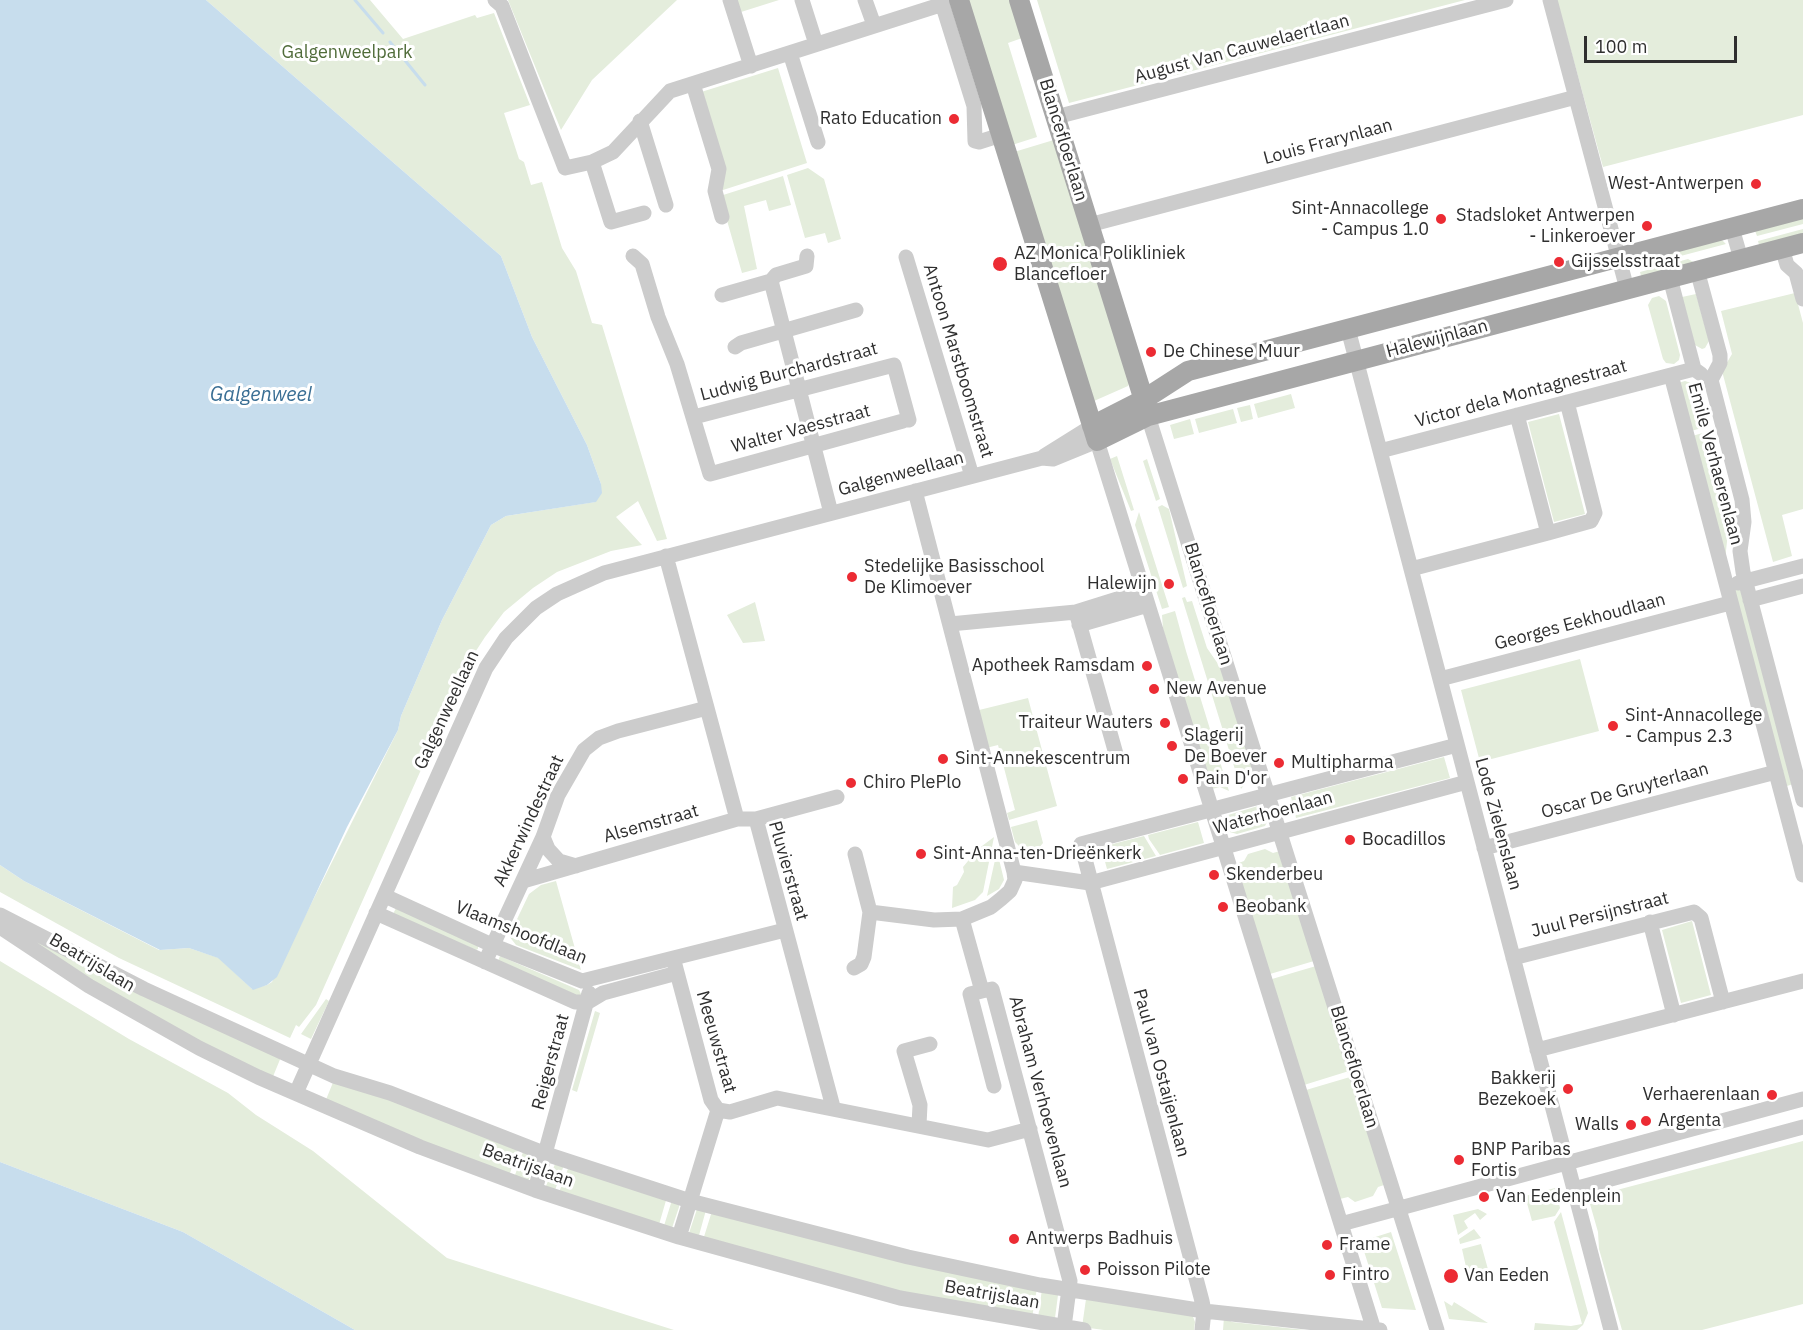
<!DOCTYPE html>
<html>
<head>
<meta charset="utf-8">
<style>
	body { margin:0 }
	#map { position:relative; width:1803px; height:1330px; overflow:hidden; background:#fff; font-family:"IBM Plex Sans",sans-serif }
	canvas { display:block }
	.scale { position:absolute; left:1584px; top:36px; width:153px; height:27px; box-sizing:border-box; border:3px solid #2f2f2f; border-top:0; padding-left:8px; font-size:18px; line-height:21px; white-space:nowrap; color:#2f2f2f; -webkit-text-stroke:4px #fff; paint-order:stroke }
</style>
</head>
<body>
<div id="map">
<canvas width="1803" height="1330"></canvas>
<div class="scale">100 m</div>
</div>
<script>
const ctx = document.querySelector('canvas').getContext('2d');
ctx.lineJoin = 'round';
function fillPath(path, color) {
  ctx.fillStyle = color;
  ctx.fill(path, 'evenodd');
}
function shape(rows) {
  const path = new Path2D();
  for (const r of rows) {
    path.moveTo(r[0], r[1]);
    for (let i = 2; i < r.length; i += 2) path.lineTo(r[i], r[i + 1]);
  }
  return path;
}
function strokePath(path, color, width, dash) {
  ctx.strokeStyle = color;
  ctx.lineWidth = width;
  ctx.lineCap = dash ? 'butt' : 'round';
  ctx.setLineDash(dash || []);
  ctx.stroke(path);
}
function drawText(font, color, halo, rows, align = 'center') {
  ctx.font = font + ' "IBM Plex Sans",sans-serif';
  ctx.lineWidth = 6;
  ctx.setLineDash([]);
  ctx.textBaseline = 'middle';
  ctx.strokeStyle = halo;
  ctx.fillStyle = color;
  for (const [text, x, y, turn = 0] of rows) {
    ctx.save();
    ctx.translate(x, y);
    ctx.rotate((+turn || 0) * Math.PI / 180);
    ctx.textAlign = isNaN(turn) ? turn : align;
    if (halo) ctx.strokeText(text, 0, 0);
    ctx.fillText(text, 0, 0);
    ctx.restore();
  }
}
const green = shape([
	[206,0,370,0,403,39,475,15,477,18,494,13,530,105,504,113,519,159,524,162,531,185,542,182,562,248,576,271,592,323,602,325,667,539,657,541,638,501,616,517,642,545,611,551,557,572,533,588,504,612,485,637,470,660,316,1005,299,1027,296,1025,290,1038,119,958,0,892,0,865,24,881,159,950,189,948,219,958,252,989,267,985,272,982,398,730,401,716,442,620,491,525,506,516,595,502,601,484,587,445,532,337,501,256],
	[508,0,677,0,592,80,561,130],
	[737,0,779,0,741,12],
	[966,0,1014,0,1025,37,1008,43,1037,137,1012,145],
	[1037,0,1465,0,1069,103],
	[1557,0,1803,0,1803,115,1603,167],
	[778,68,807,163,723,190,698,93],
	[1057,139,1130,381,1128,386,1094,401,1014,152],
	[808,168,824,179,841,239,828,243,825,233,805,238,787,175],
	[783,176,791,205,769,211,766,200,744,206,757,269,742,273,720,196],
	[1803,215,1803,224,1757,236,1754,228],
	[1803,229,1803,238,1760,249,1758,241],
	[1720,238,1726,244,1639,267,1637,259],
	[1688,259,1695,263,1642,280,1640,272],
	[1795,293,1803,323,1803,509,1782,515,1792,556,1773,562,1722,371,1732,354,1721,311],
	[1696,294,1709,341,1705,348,1702,349,1695,345,1682,297],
	[1659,296,1666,301,1680,355,1679,360,1674,364,1666,363,1663,359,1648,305,1652,298],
	[1685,381,1697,385,1709,426,1691,431,1678,383],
	[1291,394,1295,408,1258,418,1254,404],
	[1250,405,1253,419,1241,422,1237,408],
	[1233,409,1237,423,1199,433,1195,419],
	[1559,414,1585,514,1554,522,1528,422],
	[1190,419,1194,434,1174,439,1170,425],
	[1710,431,1730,514,1725,560,1692,436],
	[1117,456,1134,510,1131,511,1110,459],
	[1147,459,1160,499,1156,501,1143,461],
	[1162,505,1169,509,1187,586,1183,588,1158,507],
	[1139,512,1169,607,1162,609,1135,525],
	[1740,587,1793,784,1784,787,1732,590],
	[1185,597,1187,602,1192,601,1207,648,1225,674,1257,777,1249,779,1241,789,1182,598],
	[755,602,765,641,743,643,727,615],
	[1175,611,1186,651,1229,791,1220,787,1212,789,1163,629,1162,615],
	[1580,659,1599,731,1480,762,1461,690],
	[1028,698,1057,806,1009,820,1007,813,1015,810,998,745,986,748,975,711],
	[1444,757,1450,778,1296,818,1291,797],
	[1258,806,1264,808,1268,820,1265,826,1237,834,1226,831,1224,821,1228,815],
	[1037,820,1043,843,1038,849,1023,850,1015,842,1011,827],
	[1198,822,1204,843,1160,855,1149,839,1148,835],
	[1144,836,1156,856,1107,869,1101,847],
	[994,837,983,892,975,900,952,908,953,887,957,885,964,872,963,867,978,849],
	[1265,849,1273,853,1280,851,1314,961,1270,974,1236,864,1244,861,1248,854],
	[997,851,1004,880,999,889,987,896],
	[556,881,581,970,516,945,509,936,529,894,541,885],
	[396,908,478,946,478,949,476,950,393,914],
	[4,921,281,1057,272,1079,100,988],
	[1692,921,1711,995,1681,1003,1662,930],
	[500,956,579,990,581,994,579,997,498,961],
	[0,961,129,1039,228,1093,256,1115,313,1151,447,1258,674,1330,355,1330,183,1232,0,1162],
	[1316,966,1349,1071,1304,1085,1272,979],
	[326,999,329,1001,311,1039,301,1034],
	[595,1011,600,1013,577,1092,572,1090],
	[1350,1077,1384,1185,1378,1187,1373,1196,1355,1202,1348,1197,1340,1199,1306,1090],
	[334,1080,519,1147,509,1176,325,1102],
	[1803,1141,1803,1304,1702,1330,1622,1330,1599,1249,1598,1232,1590,1204,1596,1202,1594,1196],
	[524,1149,538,1158,528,1181,514,1178],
	[555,1164,564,1165,554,1193,548,1190,546,1186],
	[569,1166,667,1197,658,1228,558,1195],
	[1555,1188,1560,1208,1555,1216,1532,1221,1525,1196],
	[672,1200,679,1204,679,1207,672,1228,663,1229],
	[697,1209,706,1210,698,1239,689,1233],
	[1478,1209,1487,1214,1480,1220,1475,1213,1464,1221,1468,1228,1458,1235,1453,1215],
	[712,1211,1037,1288,1032,1318,899,1291,703,1240],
	[1561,1212,1588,1313,1583,1325,1577,1330,1534,1330,1535,1323,1571,1326,1582,1324,1554,1222],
	[1474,1229,1481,1238,1460,1244,1459,1239],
	[1391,1232,1416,1310,1382,1308,1363,1248,1369,1239],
	[1481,1244,1489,1273,1477,1276,1466,1267,1462,1249],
	[1042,1289,1058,1295,1055,1318,1038,1318],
	[1086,1299,1192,1314,1195,1322,1194,1330,1104,1330,1082,1327],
	[1444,1301,1452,1306,1454,1302,1488,1323,1449,1319],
	[1224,1317,1232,1322,1305,1330,1223,1330]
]);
const water = shape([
	[0,0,206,0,501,256,532,337,587,445,601,484,602,493,596,502,506,516,491,525,442,620,401,716,398,730,347,827,277,977,267,985,253,990,218,958,189,948,160,950,24,881,0,865],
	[0,1162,183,1232,355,1330,0,1330]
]);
const stream = shape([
	[355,0,383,33],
	[390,42,425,85]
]);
const minor = shape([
	[495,0,502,6,565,168,592,162],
	[730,0,751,66],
	[802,0,816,44],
	[865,0,874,25],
	[941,0,974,106,975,141,979,142,1001,135],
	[1550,0,1627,289],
	[790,53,818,142],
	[693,84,719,169,715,191,722,217],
	[1056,117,1506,0],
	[640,121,666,205],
	[644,213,611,222,592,162,613,152,670,91,943,4],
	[1089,225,1576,97],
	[1732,228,1741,259],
	[1782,248,1787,265,1796,273,1803,299],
	[633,256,642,264,658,317,677,364,710,474,903,421],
	[807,256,806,266,776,275,771,281,831,513],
	[906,257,972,476],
	[1697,270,1720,355,1720,363,1711,380,1742,500,1744,522,1740,551,1743,572,1803,800],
	[1670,278,1694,369,1701,374],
	[722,295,771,281],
	[1348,329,1611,1330],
	[735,347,741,343,856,310],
	[1694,369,1671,375,1803,875],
	[1517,415,1548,533,1591,521,1595,513,1567,402],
	[1148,416,1437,1330],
	[694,417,894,365,909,420],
	[1380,451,1671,375],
	[1044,456,1092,426],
	[915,491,1014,872],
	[666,556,737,819,756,819,833,1107],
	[1411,569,1548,533],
	[1738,583,1803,566],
	[1750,600,1803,586],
	[1076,612,1116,754],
	[950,624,1076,612,1143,591],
	[1079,625,1148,605],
	[1440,679,1730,603],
	[756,819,837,797],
	[543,837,548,849,559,861,576,866],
	[1081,844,1202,1301,1204,1311,1202,1330],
	[1081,844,1457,745],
	[1484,848,1776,772],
	[523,881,737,819],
	[1090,883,1467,782],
	[385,896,492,945,582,981,785,930],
	[870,912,934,920,962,919,991,907,1001,899,1010,891,1015,880,1014,872,1090,883,1088,876],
	[376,913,575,1002,588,1002,603,993,677,973],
	[0,915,144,989,334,1076,390,1093,546,1154,690,1201,908,1257,1040,1285,1204,1311,1380,1330],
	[962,919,982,991,992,989,1070,1281,1064,1327],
	[1650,922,1674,1015],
	[0,927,89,986,199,1048,258,1077,420,1147,535,1190,679,1237,900,1298,1084,1330],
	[1513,958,1694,912,1701,918,1723,1002],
	[485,962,543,837,558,795,584,750,599,738,618,731,707,708],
	[675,965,711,1100,718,1110,679,1237],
	[854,968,861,964,864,957,870,912,855,854],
	[982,991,970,994,994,1086],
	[1537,1050,1803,981],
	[296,1093,486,668,506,638,536,608,557,594,604,573,1042,458,1053,459,1097,441,1374,1330],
	[718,1110,730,1112,777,1098,988,1140,1030,1129],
	[919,1125,920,1105,904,1051,930,1044],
	[1574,1189,1803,1127],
	[535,1190,589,993],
	[1341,1224,1803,1099]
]);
const major = shape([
	[959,0,1097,441,1148,416,1803,243],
	[1019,0,1147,410],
	[1092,426,1143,400,1188,371,1803,209]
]);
const markers = [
	[954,119,6,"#ec2b33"],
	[1756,184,6,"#ec2b33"],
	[1441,219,6,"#ec2b33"],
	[1647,226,6,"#ec2b33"],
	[1559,262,6,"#ec2b33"],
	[1000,264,8,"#ec2b33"],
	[1151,352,6,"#ec2b33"],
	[852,577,6,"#ec2b33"],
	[1169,584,6,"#ec2b33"],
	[1147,666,6,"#ec2b33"],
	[1154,689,6,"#ec2b33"],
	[1165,723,6,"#ec2b33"],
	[1613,726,6,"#ec2b33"],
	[1172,746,6,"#ec2b33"],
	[943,759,6,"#ec2b33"],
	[1279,763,6,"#ec2b33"],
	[1183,779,6,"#ec2b33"],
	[851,783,6,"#ec2b33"],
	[1350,840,6,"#ec2b33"],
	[921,854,6,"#ec2b33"],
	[1214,875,6,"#ec2b33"],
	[1223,907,6,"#ec2b33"],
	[1568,1089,6,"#ec2b33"],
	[1772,1095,6,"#ec2b33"],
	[1646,1121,6,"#ec2b33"],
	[1631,1125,6,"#ec2b33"],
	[1459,1160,6,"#ec2b33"],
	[1484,1197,6,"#ec2b33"],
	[1014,1239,6,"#ec2b33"],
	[1327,1245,6,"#ec2b33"],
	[1085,1270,6,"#ec2b33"],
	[1330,1275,6,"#ec2b33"],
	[1451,1276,8,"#ec2b33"]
];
const streetNames = [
	["August Van Cauwelaertlaan",1242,49,-15],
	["Blancefloerlaan",1063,140,73],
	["Louis Frarynlaan",1328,142,-15],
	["Halewijnlaan",1437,339,-15],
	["Antoon Marstboomstraat",958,361,73],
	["Ludwig Burchardstraat",789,372,-15],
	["Victor dela Montagnestraat",1521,394,-15],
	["Walter Vaesstraat",801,429,-15],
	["Emile Verhaerenlaan",1715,464,75],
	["Galgenweellaan",901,474,-15],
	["Blancefloerlaan",1208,604,73],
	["Georges Eekhoudlaan",1580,622,-15],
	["Galgenweellaan",447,710,-65],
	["Oscar De Gruyterlaan",1625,791,-15],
	["Waterhoenlaan",1273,813,-15],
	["Akkerwindestraat",529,821,-65],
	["Alsemstraat",651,824,-16],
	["Lode Zielenslaan",1498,824,75],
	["Pluvierstraat",788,871,74],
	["Juul Persijnstraat",1600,915,-14],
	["Vlaamshoofdlaan",521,933,22],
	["Beatrijslaan",92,963,31],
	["Meeuwstraat",716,1042,74],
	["Reigerstraat",551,1062,-75],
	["Blancefloerlaan",1354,1067,73],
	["Paul van Ostaijenlaan",1161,1073,75],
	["Abraham Verhoevenlaan",1040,1092,75],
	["Beatrijslaan",528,1166,20],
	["Beatrijslaan",992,1295,10]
];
const parkNames = [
	["Galgenweelpark",347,53]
];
const poiNames = [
	["Rato Education",942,119,"right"],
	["West-Antwerpen",1744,184,"right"],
	["Sint-Annacollege",1429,209,"right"],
	["- Campus 1.0",1429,230,"right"],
	["Stadsloket Antwerpen",1635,216,"right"],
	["- Linkeroever",1635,237,"right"],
	["AZ Monica Polikliniek",1014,254],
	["Blancefloer",1014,275],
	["Gijsselsstraat",1571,262],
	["De Chinese Muur",1163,352],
	["Stedelijke Basisschool",864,567],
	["De Klimoever",864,588],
	["Halewijn",1157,584,"right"],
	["Apotheek Ramsdam",1135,666,"right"],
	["New Avenue",1166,689],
	["Sint-Annacollege",1625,716],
	["- Campus 2.3",1625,737],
	["Traiteur Wauters",1153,723,"right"],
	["Slagerij",1184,736],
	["De Boever",1184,757],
	["Sint-Annekescentrum",955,759],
	["Multipharma",1291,763],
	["Pain D'or",1195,779],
	["Chiro PlePlo",863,783],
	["Bocadillos",1362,840],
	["Sint-Anna-ten-Drieënkerk",933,854],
	["Skenderbeu",1226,875],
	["Beobank",1235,907],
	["Bakkerij",1556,1079,"right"],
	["Bezekoek",1556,1100,"right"],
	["Verhaerenlaan",1760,1095,"right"],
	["Argenta",1658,1121],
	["Walls",1619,1125,"right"],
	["BNP Paribas",1471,1150],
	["Fortis",1471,1171],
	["Van Eedenplein",1496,1197],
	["Antwerps Badhuis",1026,1239],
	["Frame",1339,1245],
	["Poisson Pilote",1097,1270],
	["Fintro",1342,1275],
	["Van Eeden",1464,1276]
];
const waterNames = [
	["Galgenweel",261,395]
];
fillPath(green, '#e4eddc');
fillPath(water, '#c7dded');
strokePath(stream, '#c7dded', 3);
strokePath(minor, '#ccc', 15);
strokePath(major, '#a7a7a7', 20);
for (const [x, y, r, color] of markers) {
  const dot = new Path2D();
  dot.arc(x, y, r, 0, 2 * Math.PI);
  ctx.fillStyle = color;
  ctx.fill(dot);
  strokePath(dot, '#fff', 2);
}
drawText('18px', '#2f2f2f', '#fff', streetNames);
drawText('18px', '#506c3a', '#fff', parkNames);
drawText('18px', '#2f2f2f', '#fff', poiNames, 'left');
drawText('italic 20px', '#396e94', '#fff', waterNames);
</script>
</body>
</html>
